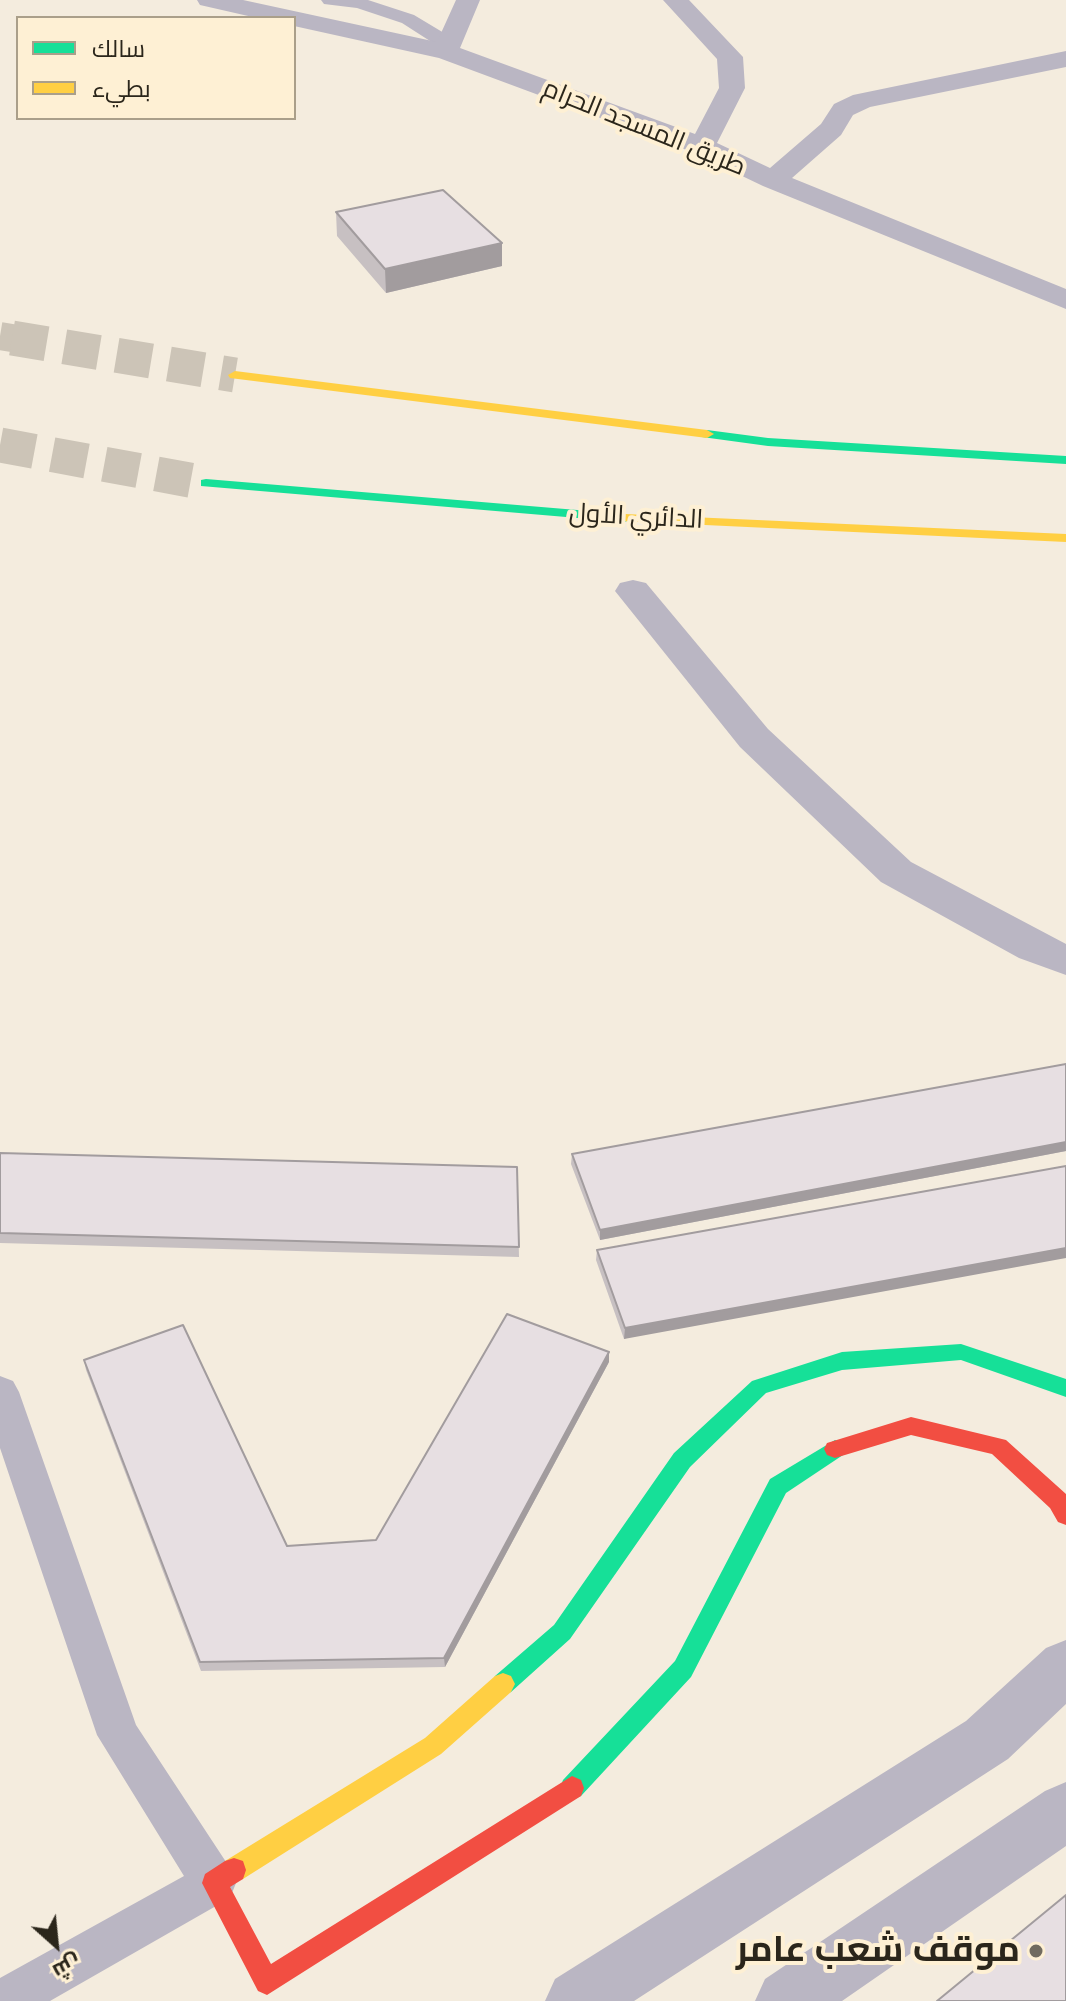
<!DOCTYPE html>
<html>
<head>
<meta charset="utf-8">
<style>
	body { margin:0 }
	#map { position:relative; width:1066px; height:2001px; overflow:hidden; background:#f4ecde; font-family:Karla,Cairo,sans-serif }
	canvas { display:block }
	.legend { position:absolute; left:16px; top:16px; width:280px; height:104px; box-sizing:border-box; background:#fef0d4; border:2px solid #aa9f8a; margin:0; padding:10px 14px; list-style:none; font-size:24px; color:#2b261b }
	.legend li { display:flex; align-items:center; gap:16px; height:40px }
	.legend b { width:40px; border:2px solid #aa9f8a }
	.north { position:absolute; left:16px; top:1905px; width:80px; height:80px; -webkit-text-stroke:6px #fef0d4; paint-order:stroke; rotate:153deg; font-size:22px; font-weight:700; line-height:32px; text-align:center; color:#2b261b }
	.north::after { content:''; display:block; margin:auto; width:28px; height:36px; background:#2b261b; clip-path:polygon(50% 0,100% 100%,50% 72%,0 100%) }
</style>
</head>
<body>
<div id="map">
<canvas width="1066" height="2001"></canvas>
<ul class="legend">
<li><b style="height:10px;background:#16e098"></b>سالك</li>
<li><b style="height:10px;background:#ffcf43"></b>بطيء</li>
</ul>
<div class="north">ش</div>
</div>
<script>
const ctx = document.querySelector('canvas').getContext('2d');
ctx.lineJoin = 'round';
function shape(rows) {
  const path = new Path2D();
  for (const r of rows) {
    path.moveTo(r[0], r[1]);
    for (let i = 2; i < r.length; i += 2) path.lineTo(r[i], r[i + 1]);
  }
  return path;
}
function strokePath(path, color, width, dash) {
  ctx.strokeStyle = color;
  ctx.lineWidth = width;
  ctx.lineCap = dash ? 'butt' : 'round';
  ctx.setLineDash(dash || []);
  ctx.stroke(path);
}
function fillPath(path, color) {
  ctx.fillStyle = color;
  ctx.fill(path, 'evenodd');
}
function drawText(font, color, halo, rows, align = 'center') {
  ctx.font = font + ' Karla,Cairo,sans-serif';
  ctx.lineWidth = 8;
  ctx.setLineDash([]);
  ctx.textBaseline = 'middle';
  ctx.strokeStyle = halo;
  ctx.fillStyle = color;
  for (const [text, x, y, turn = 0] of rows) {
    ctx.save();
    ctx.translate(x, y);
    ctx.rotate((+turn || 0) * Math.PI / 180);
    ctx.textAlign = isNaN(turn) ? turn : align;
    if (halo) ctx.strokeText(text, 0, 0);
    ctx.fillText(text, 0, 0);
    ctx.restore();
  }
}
const highwayTunnelFar1 = shape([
	[0,336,24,340]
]);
const highwayTunnel = shape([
	[12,338,235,375],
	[0,445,206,483]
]);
const lane = shape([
	[321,0,368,0,414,15,444,33,455,52,453,56,439,56,430,41,402,23,357,8,324,4,321,0],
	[0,1376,13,1381,19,1392,136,1725,230,1868,236,1883,230,1898,50,2001,0,2001,0,1978,184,1876,97,1735,0,1448,0,1376]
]);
const street = shape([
	[197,0,243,0,437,42,456,0,480,0,460,48,695,134,719,88,717,59,663,0,689,0,743,57,745,88,717,143,770,168,821,124,834,104,853,95,1066,51,1066,67,870,107,853,115,841,135,792,178,1066,289,1066,309,763,186,692,152,439,58,294,26,294,18,257,18,200,5,197,0],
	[633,580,646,583,768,729,911,862,1066,944,1066,975,1019,958,881,882,740,747,615,591,620,583,633,580],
	[1066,1640,1066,1704,1008,1759,634,2001,545,2001,555,1979,966,1721,1046,1648,1066,1640],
	[1066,1782,1066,1846,842,2001,755,2001,765,1979,1045,1791,1066,1782]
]);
const fast = shape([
	[707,430,768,438,1066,456,1066,464,768,446,702,437,702,431,707,430],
	[206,479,625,514,632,518,625,522,201,486,201,480,206,479],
	[961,1344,1066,1379,1066,1397,961,1360,842,1370,766,1393,690,1467,570,1639,511,1692,503,1695,495,1692,491,1684,495,1676,554,1625,674,1453,752,1381,842,1352,961,1344],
	[835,1440,843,1443,846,1449,843,1455,786,1493,691,1677,581,1796,572,1800,563,1796,560,1788,563,1780,675,1661,770,1479,835,1440]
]);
const slow = shape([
	[235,371,707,430,714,434,707,438,230,378,228,375,235,371],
	[625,514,1066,534,1066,542,620,521,620,515,625,514],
	[503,1673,511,1676,515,1684,511,1692,441,1754,243,1879,234,1882,225,1879,222,1870,225,1861,425,1738,495,1676,503,1673]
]);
const jam = shape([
	[911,1417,1006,1440,1066,1494,1066,1525,1058,1522,1050,1508,992,1454,911,1435,835,1458,827,1455,824,1449,827,1443,911,1417],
	[572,1776,581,1780,584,1788,581,1796,267,1995,258,1991,202,1883,205,1874,225,1861,234,1858,243,1861,246,1870,243,1879,230,1887,271,1964,572,1776]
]);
const wall = shape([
	[336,212,502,243,502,266,386,293,337,236],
	[1066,1064,1066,1151,600,1240,571,1164,572,1154],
	[0,1153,517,1167,519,1257,0,1243],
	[1066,1166,624,1339,596,1260,597,1250],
	[84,1360,287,1546,376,1540,609,1362,445,1667,201,1671,86,1370]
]);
const shadedWall = shape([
	[502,243,502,266,386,293,385,269],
	[1066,1142,1066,1151,600,1240,600,1230],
	[1066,1248,1066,1258,624,1339,625,1328],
	[609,1352,609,1362,445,1667,444,1658]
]);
const building = shape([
	[443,190,502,243,385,269,336,212,443,190],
	[1066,1064,1066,1142,600,1230,572,1154,1066,1064],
	[0,1153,517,1167,519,1247,0,1233,0,1153],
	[1066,1166,1066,1248,625,1328,597,1250,1066,1166],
	[507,1314,609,1352,444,1658,200,1662,84,1360,183,1325,287,1546,376,1540,507,1314],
	[1066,1895,1066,2001,937,2001,1066,1895]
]);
const markers = [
	[1036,1951,8,"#716b5f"]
];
const farStreetnames = [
	["طريق المسجد الحرام",644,128,22],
	["الدائري الأول",636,517,3]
];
const nearPoinames = [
	["موقف شعب عامر",1020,1951]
];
strokePath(highwayTunnelFar1, '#ccc4b7', 28, [28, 14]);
strokePath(highwayTunnel, '#ccc4b7', 35, [35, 18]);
fillPath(lane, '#bab6c3');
fillPath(street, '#bab6c3');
fillPath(fast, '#16e098');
fillPath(slow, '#ffcf43');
fillPath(jam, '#f24e42');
fillPath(wall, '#c7c0c2');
fillPath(shadedWall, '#a29c9e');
fillPath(building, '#e7dfe2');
strokePath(building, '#a29c9e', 2);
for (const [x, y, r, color] of markers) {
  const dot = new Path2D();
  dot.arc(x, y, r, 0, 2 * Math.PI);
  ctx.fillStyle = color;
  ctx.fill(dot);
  strokePath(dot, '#fef0d4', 3);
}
drawText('26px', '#2b261b', '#fef0d4', farStreetnames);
drawText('bold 36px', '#2b261b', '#fef0d4', nearPoinames, 'right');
</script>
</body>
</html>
